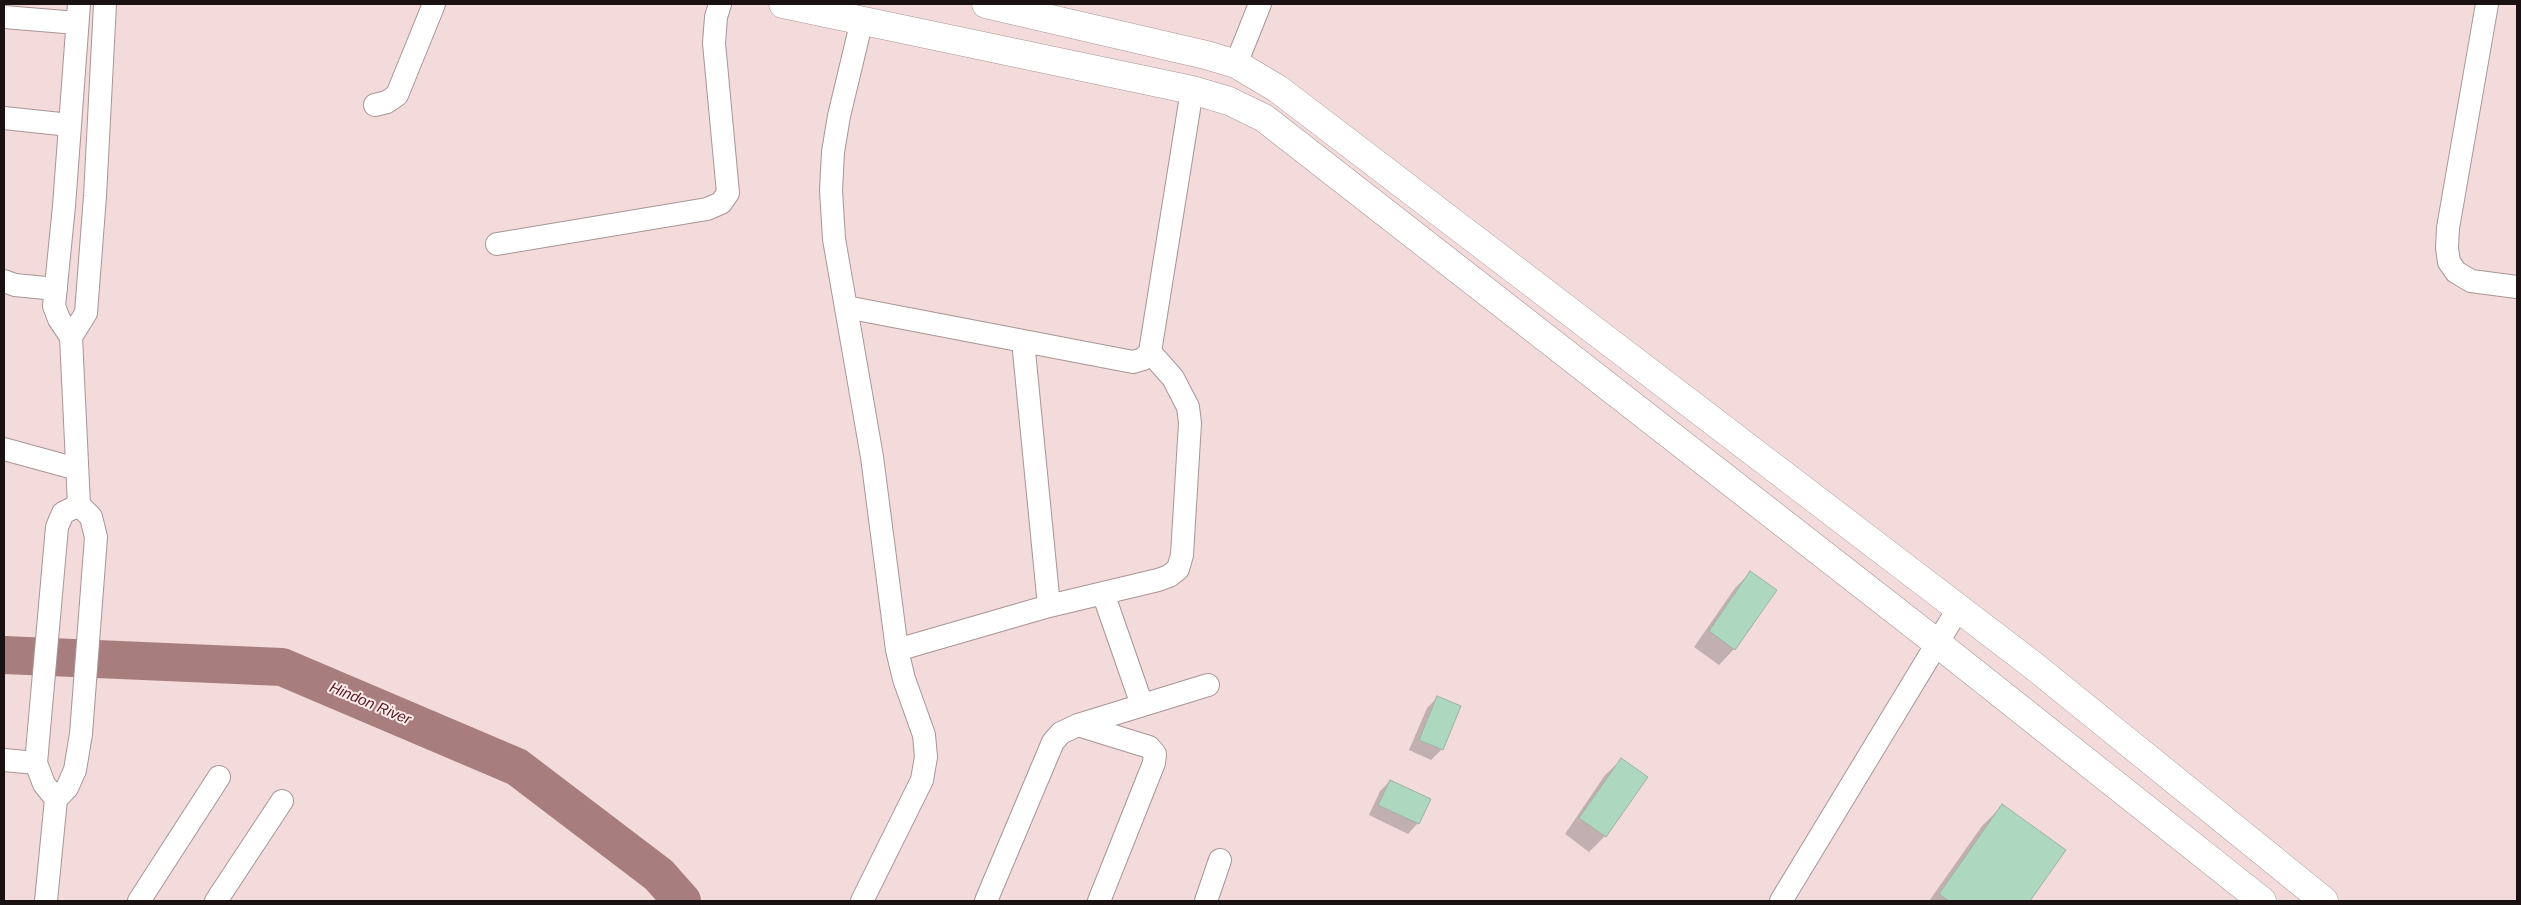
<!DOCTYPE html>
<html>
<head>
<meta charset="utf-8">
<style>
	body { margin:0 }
	#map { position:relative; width:2521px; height:905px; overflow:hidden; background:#f3dbdc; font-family:Helvetica,sans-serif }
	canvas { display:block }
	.frame { position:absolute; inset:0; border:5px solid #1a1212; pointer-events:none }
</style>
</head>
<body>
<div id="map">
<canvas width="2521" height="905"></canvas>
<div class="frame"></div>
</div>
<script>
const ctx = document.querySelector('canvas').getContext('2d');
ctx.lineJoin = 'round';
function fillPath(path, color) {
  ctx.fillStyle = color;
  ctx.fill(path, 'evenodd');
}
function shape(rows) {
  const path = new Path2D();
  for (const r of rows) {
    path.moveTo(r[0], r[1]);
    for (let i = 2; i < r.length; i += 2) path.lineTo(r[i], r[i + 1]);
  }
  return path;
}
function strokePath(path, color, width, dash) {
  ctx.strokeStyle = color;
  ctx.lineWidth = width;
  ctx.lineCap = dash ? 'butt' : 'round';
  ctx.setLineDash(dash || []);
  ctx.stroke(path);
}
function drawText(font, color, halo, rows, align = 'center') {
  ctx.font = font + ' Helvetica,sans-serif';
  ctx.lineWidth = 4;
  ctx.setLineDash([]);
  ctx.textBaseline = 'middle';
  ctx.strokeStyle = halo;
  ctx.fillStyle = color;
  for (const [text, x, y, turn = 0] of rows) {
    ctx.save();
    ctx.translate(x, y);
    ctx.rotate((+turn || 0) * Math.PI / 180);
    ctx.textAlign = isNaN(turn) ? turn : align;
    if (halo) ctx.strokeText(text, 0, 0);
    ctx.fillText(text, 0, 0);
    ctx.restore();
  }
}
const shadow = shape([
	[1750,573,1734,649,1719,665,1694,647,1735,588],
	[1437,698,1442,749,1431,760,1409,750,1427,708],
	[1621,760,1605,836,1589,852,1565,834,1605,775],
	[1390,781,1418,823,1408,834,1369,815,1380,791],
	[2002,806,2064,850,2028,901,1929,901,1982,826]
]);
const river = shape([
	[4,655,282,667,517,767,659,875,682,901]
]);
const building = shape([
	[1750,571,1777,590,1735,650,1709,631,1750,571],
	[1437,696,1461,706,1443,750,1419,740,1437,696],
	[1621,758,1648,777,1606,837,1579,818,1621,758],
	[1390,780,1431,799,1419,824,1378,805,1390,780],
	[2002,804,2066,850,2030,901,1949,901,1939,894,2002,804]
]);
const minor = shape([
	[2487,4,2448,228,2447,248,2449,262,2456,272,2471,281,2517,287],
	[4,17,77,23],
	[1236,64,1260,4],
	[375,105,387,102,397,95,434,4],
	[4,118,70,125],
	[497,244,707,209,721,203,728,193,714,43,716,17,720,4],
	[4,281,15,285,56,289],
	[846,307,1133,362,1143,359,1150,352,1192,90],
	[71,337,86,313,95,196,105,4],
	[1023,341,1049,606],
	[4,449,77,469],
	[1103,593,1142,705],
	[897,650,1049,606,1158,580,1169,576,1178,569,1182,555,1190,423,1188,407,1173,378,1150,352],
	[1078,725,1149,747,1155,754,1154,763,1099,901],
	[4,760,36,763],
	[56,799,44,784,36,763,57,527,63,513,79,505],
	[46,901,56,799,67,788,75,770,81,734,96,537,91,517,79,505,71,337,59,319,54,306,64,206,79,4],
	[139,901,219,777],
	[216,901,282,801],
	[862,901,922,780,926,757,924,735,904,679,897,650,872,457,834,239,831,190,833,152,839,116,862,20],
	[986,901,1053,742,1061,733,1078,725,1208,685],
	[1206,901,1220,860],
	[1781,901,1958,609]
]);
const highway = shape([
	[783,4,1192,90,1229,101,1264,118,1937,643,2262,901],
	[986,4,1206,55,1236,64,1278,89,2034,666,2324,901]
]);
const waterNames = [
	["Hindon River",370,704,23]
];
fillPath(shadow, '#0003');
strokePath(river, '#a87d7e', 38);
fillPath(building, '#aed7bf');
strokePath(building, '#9eb0a5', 1);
strokePath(minor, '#aa9495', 24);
strokePath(highway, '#aa9495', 29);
strokePath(minor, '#fff', 22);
strokePath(highway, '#fff', 28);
drawText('italic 15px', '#551c23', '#fdeaea', waterNames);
</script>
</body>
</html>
